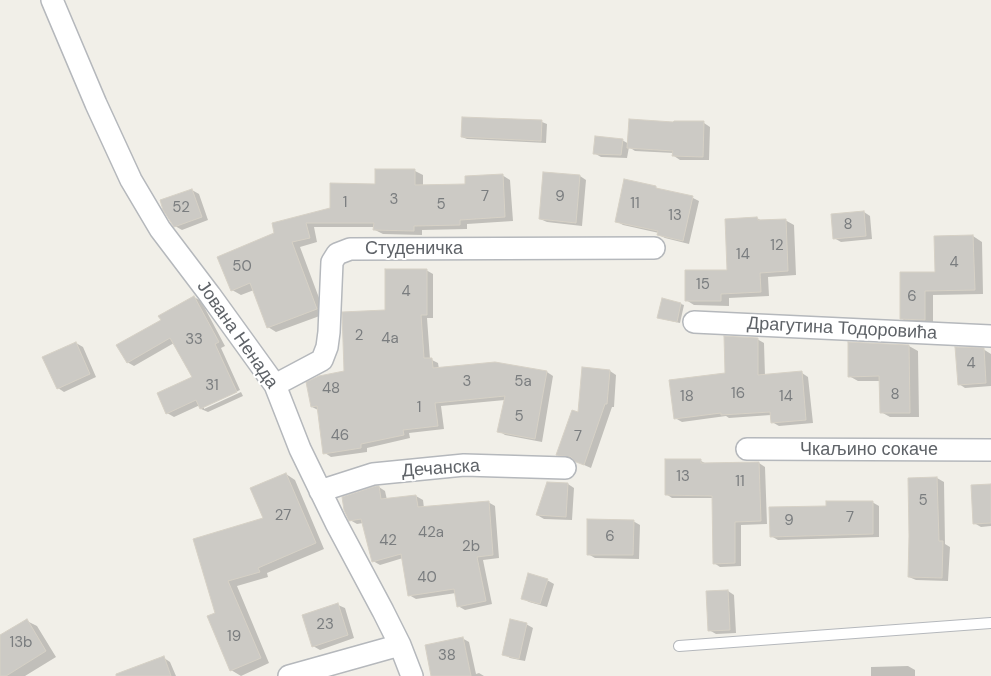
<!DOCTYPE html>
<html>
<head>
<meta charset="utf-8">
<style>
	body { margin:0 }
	canvas { display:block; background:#f1efe8 }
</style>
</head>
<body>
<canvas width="991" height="676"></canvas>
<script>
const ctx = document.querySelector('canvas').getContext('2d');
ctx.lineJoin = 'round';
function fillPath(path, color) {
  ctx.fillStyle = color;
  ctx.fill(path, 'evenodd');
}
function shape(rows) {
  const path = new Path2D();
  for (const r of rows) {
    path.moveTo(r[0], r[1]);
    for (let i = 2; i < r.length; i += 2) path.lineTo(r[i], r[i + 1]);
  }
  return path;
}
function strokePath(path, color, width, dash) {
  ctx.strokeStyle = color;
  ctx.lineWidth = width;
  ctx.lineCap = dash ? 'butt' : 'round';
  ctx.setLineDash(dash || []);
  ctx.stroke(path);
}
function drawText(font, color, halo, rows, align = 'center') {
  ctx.font = font + ' "DM Sans",sans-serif';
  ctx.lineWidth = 4;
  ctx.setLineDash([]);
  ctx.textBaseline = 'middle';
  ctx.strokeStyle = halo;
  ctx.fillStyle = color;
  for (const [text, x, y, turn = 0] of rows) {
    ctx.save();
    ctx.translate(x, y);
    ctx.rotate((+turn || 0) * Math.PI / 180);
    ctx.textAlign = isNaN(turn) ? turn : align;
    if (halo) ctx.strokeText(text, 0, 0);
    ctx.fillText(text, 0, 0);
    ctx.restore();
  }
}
const shadow = shape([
	[463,118,542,122,547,124,546,143,467,139,462,137],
	[675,123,704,123,710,127,709,160,680,160,674,156,674,153,635,151,629,147,627,158,601,157,594,153,622,140,629,144],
	[415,171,423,175,423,186,467,185,502,175,510,180,513,221,467,224,467,229,422,230,422,235,383,234,375,230,375,227,314,227,317,242,300,247,325,314,276,332,268,327,254,290,241,295,232,290,219,258,331,209,376,185],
	[580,176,586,180,582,226,547,222,540,219],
	[655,187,660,190,693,198,699,201,689,244,665,238,659,235,659,233,623,225,616,221],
	[192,190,199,194,208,220,182,230,175,226],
	[864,212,870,216,872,239,841,242,834,238],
	[757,218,762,221,785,220,794,225,796,275,768,277,769,296,729,298,729,306,694,305,686,300,729,272],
	[973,236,982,242,983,294,933,295,933,325,910,324,901,318,936,274],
	[426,270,433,274,433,318,427,318,430,359,438,363,439,369,494,363,547,372,553,376,542,442,505,435,499,431,505,400,441,406,444,429,409,433,410,438,367,448,367,452,331,457,325,453,318,410,312,407,345,372,386,312],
	[194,297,201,301,225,346,221,348,240,390,204,406,204,409,241,392,243,396,208,412,201,409,200,405,174,417,167,413,193,378,174,343,134,366,127,362,162,320],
	[681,304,684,305,680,323,662,319,659,317],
	[757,339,764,343,765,376,802,373,808,377,813,423,779,426,772,422,771,415,729,418,726,416,682,422,675,418,726,374],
	[76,343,83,347,96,377,64,392,58,388],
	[909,346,918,351,919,417,890,417,881,412,881,381,858,381,849,376],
	[983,349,991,354,991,386,965,388,959,384],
	[610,371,616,375,614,407,612,407,591,468,584,465,576,460,564,458,558,455,579,414],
	[701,461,707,464,759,463,765,467,767,524,741,525,741,566,720,567,714,563,713,498,672,498,666,494],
	[286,474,295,480,324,549,267,573,268,577,237,586,269,663,241,676,231,670,216,614,195,540,265,519],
	[937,478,944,482,945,544,950,547,948,581,916,580,909,577,909,479],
	[568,484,574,488,572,520,544,519,537,515],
	[991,485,991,526,981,527,974,523],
	[379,487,385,491,387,500,416,496,423,500,424,508,488,502,495,506,499,558,483,560,492,604,465,610,458,606,456,593,416,599,409,595,403,558,380,565,373,561,363,523,357,524,350,520],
	[872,502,879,506,879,537,778,540,771,536,827,507],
	[633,521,640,525,639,559,595,558,588,554],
	[547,580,554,584,547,607,529,602,522,598],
	[728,591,734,595,736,633,716,634,709,630],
	[338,605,345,608,354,638,320,650,313,646],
	[27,621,37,626,56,657,25,676,0,676,0,637],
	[526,624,533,628,525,661,510,658,504,654],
	[462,638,469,642,476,674,479,673,484,676,436,676],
	[164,658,170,662,176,676,131,676],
	[908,666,915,670,915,676,871,676,871,667]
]);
const building = shape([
	[462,117,542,120,541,141,461,137,462,117],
	[629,119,673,122,674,121,704,121,703,157,672,156,673,151,627,148,629,119],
	[595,136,623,139,621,155,593,154,595,136],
	[375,169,415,169,415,185,465,184,465,176,503,174,505,217,460,220,460,225,414,226,414,231,373,230,374,223,306,223,310,238,292,242,317,309,267,328,250,283,231,291,217,257,274,233,272,223,330,208,330,183,375,184,375,169],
	[543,172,580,175,576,223,539,219,543,172],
	[624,179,656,186,656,188,693,196,683,241,657,235,658,231,615,222,624,179],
	[192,189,202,217,174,227,163,210,160,200,192,189],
	[864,211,866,236,833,239,831,214,864,211],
	[757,217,758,220,786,219,788,271,760,273,761,292,721,294,721,301,685,301,685,270,727,270,725,219,757,217],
	[973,235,975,290,925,291,925,320,900,319,900,272,935,272,934,236,973,235],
	[385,269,427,269,427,315,421,315,424,358,432,358,433,368,495,362,547,371,535,439,497,432,505,396,435,403,438,426,403,430,404,435,361,444,361,448,323,454,317,406,311,407,306,382,319,376,344,371,342,312,385,310,385,269],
	[194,296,219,342,215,344,237,392,200,409,196,400,166,414,157,393,192,377,170,338,127,363,116,345,161,320,158,316,194,296],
	[662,298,681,303,677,322,657,318,662,298],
	[724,336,758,338,758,375,802,371,806,420,771,423,770,412,721,415,721,413,674,419,669,380,725,373,724,336],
	[76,342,90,374,57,389,42,357,76,342],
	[848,342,909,345,910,413,880,413,879,376,848,377,848,342],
	[955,347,984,348,986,383,958,385,955,347],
	[582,367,610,370,607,404,605,404,584,465,576,462,571,457,556,455,572,410,578,412,582,367],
	[665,459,701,459,701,463,759,462,761,521,735,522,735,563,713,564,712,496,665,495,665,459],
	[286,473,316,543,258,568,260,572,228,581,261,658,230,671,207,616,215,613,193,539,263,518,250,488,286,473],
	[937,477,939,541,943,541,942,578,908,577,909,536,908,478,937,477],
	[547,482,568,483,566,517,536,515,547,482],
	[991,484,991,523,973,524,971,485,991,484],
	[376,486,379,486,381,499,416,495,418,507,489,501,493,555,477,557,486,601,457,607,454,589,408,596,401,554,372,562,361,519,349,521,344,510,342,497,376,486],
	[826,501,873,501,873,534,770,537,769,507,826,506,826,501],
	[587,519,634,520,633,555,587,555,587,519],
	[528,573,548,579,540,604,521,599,528,573],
	[728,590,730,630,708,631,706,591,728,590],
	[338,603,348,635,312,647,302,615,338,603],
	[27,619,46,651,6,676,0,676,0,635,27,619],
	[510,619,527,623,519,659,502,655,510,619],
	[463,637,471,676,431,676,425,645,463,637],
	[164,656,171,676,116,676,116,674,164,656]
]);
const lane = shape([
	[679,646,991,623]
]);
const street = shape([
	[52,0,96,104,131,180,160,229,210,295,275,385,300,449,336,523,383,611,400,645,412,676],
	[694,322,991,336],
	[275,385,322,360,327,347,329,332,332,262,337,254,350,249,654,248],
	[747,449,991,450],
	[320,491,373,474,464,465,565,468],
	[289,676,400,645]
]);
const numberNames = [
	["7",485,197],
	["9",560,197],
	["3",394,200],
	["1",345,203],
	["11",635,204],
	["5",441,205],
	["52",181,208],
	["13",675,216],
	["8",848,225],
	["12",777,246],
	["14",743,255],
	["4",954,263],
	["50",242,267],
	["15",703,285],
	["4",406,292],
	["6",912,297],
	["2",359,336],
	["4a",390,339],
	["33",194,340],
	["4",971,364],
	["3",467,382],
	["5a",523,382],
	["31",212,386],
	["48",331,389],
	["16",738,394],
	["8",895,395],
	["18",687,397],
	["14",786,397],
	["1",419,408],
	["5",519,417],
	["46",340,436],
	["7",578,437],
	["13",683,477],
	["11",740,482],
	["5",923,501],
	["27",283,516],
	["7",850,518],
	["9",789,521],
	["42a",431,533],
	["6",610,537],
	["42",388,541],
	["2b",471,547],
	["40",427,578],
	["23",325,625],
	["19",234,637],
	["13b",21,643],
	["38",447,656]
];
const streetNames = [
	["Студеничка",414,249],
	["Драгутина Тодоровића",842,329,3],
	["Јована Ненада",237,335,55],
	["Чкаљино сокаче",869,450],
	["Дечанска",441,469,-4]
];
fillPath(shadow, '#0003');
fillPath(building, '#cccac5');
strokePath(building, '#d6d1c6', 1);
strokePath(lane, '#b5b8bc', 12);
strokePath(street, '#b5b8bc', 24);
strokePath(lane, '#fff', 10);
strokePath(street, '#fff', 21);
drawText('15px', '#7a7d7f', null, numberNames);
drawText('18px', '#5f6368', '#fff', streetNames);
</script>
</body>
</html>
